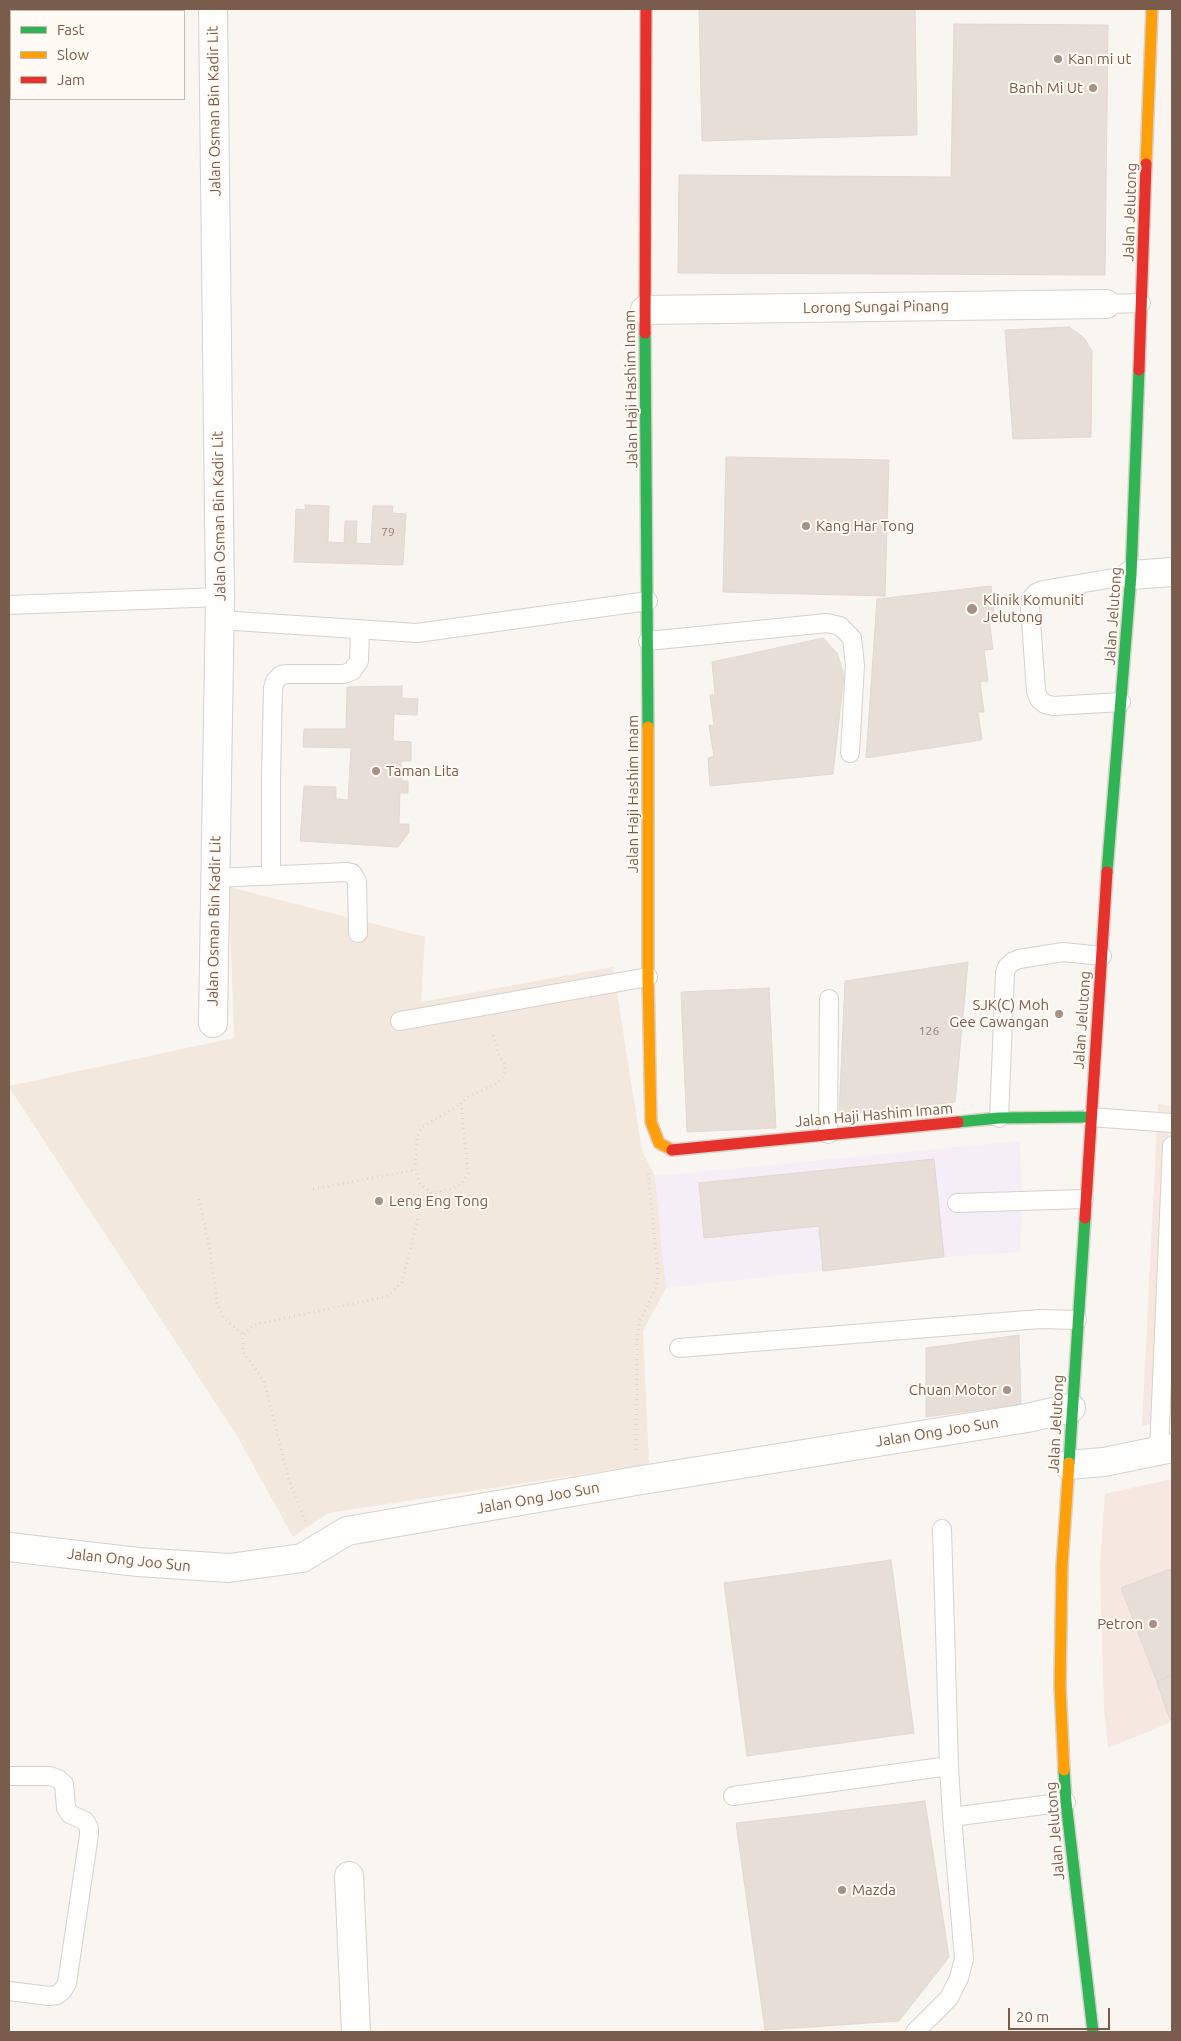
<!DOCTYPE html>
<html>
<head>
<meta charset="utf-8">
<style>
	body { margin:0 }
	#map { position:relative; width:1181px; height:2041px; overflow:hidden; background:#f9f5f0; font-family:Ubuntu,sans-serif }
	canvas { display:block }
	.frame { position:absolute; inset:0; border:10px solid #7a5c4d; pointer-events:none }
	.legend { position:absolute; left:10px; top:10px; width:175px; height:90px; box-sizing:border-box; background:#fffaf3; border:1px solid #cabbb1; margin:0; padding:6px 9px; list-style:none; font-size:15px; color:#7a5c4d }
	.legend li { display:flex; align-items:center; gap:10px; height:25px }
	.legend b { width:25px; border:1px solid #cabbb1 }
	.scale { position:absolute; left:1008px; top:2008px; width:102px; height:22px; box-sizing:border-box; border:2px solid #7a5c4d; border-top:0; padding-left:6px; font-size:15px; line-height:18px; white-space:nowrap; color:#7a5c4d; -webkit-text-stroke:4px #fffaf3; paint-order:stroke }
</style>
</head>
<body>
<div id="map">
<canvas width="1181" height="2041"></canvas>
<div class="frame"></div>
<ul class="legend">
<li><b style="height:6px;background:#30b455"></b>Fast</li>
<li><b style="height:6px;background:#ff9f0a"></b>Slow</li>
<li><b style="height:6px;background:#e5322d"></b>Jam</li>
</ul>
<div class="scale">20 m</div>
</div>
<script>
const ctx = document.querySelector('canvas').getContext('2d');
ctx.lineJoin = 'round';
function fillPath(path, color) {
  ctx.fillStyle = color;
  ctx.fill(path, 'evenodd');
}
function shape(rows) {
  const path = new Path2D();
  for (const r of rows) {
    path.moveTo(r[0], r[1]);
    for (let i = 2; i < r.length; i += 2) path.lineTo(r[i], r[i + 1]);
  }
  return path;
}
function strokePath(path, color, width, dash) {
  ctx.strokeStyle = color;
  ctx.lineWidth = width;
  ctx.lineCap = dash ? 'butt' : 'round';
  ctx.setLineDash(dash || []);
  ctx.stroke(path);
}
function drawText(font, color, halo, rows, align = 'center') {
  ctx.font = font + ' Ubuntu,sans-serif';
  ctx.lineWidth = 4;
  ctx.setLineDash([]);
  ctx.textBaseline = 'middle';
  ctx.strokeStyle = halo;
  ctx.fillStyle = color;
  for (const [text, x, y, turn = 0] of rows) {
    ctx.save();
    ctx.translate(x, y);
    ctx.rotate((+turn || 0) * Math.PI / 180);
    ctx.textAlign = isNaN(turn) ? turn : align;
    if (halo) ctx.strokeText(text, 0, 0);
    ctx.fillText(text, 0, 0);
    ctx.restore();
  }
}
const residential = shape([
	[229,887,425,937,421,1002,613,967,642,1151,655,1176,666,1288,643,1331,649,1464,328,1513,293,1537,236,1434,9,1087,9,1086,234,1038]
]);
const commercial = shape([
	[1158,1104,1172,1106,1172,1419,1142,1426],
	[1172,1479,1172,1722,1108,1748,1104,1709,1100,1566,1105,1494]
]);
const education = shape([
	[1020,1141,1022,1202,1020,1252,944,1257,666,1288,655,1176]
]);
const building = shape([
	[699,9,915,9,917,135,702,141,699,9],
	[954,24,1108,25,1105,275,678,273,679,175,951,177,954,24],
	[1069,327,1084,338,1092,351,1091,437,1013,439,1005,330,1069,327],
	[726,457,889,460,885,596,723,592,726,457],
	[305,505,329,506,328,542,344,543,345,521,357,521,356,543,371,544,373,506,393,506,392,513,406,514,403,565,294,562,296,509,306,510,305,505],
	[991,586,994,616,989,619,993,649,984,650,988,681,980,682,984,712,978,712,982,740,866,758,877,599,991,586],
	[823,638,837,653,844,675,833,774,710,786,708,758,714,756,709,726,714,725,710,695,715,694,712,662,823,638],
	[402,686,402,698,418,699,417,715,394,714,393,741,411,742,411,761,401,761,402,781,408,781,408,793,400,793,399,824,409,824,409,832,398,847,300,841,304,786,336,787,336,799,348,800,351,748,303,747,304,729,346,729,347,687,402,686],
	[968,962,955,1102,839,1115,845,981,968,962],
	[769,988,776,1128,687,1132,681,992,769,988],
	[934,1159,944,1257,823,1271,819,1226,704,1238,699,1183,934,1159],
	[1019,1335,1021,1404,926,1417,926,1348,1019,1335],
	[891,1560,914,1733,747,1756,724,1583,891,1560],
	[1170,1569,1172,1575,1172,1675,1157,1682,1121,1588,1170,1569],
	[1172,1675,1172,1719,1170,1720,1157,1682,1172,1675],
	[925,1801,949,1957,899,2021,765,2030,736,1823,925,1801]
]);
const path = shape([
	[313,1189,415,1170],
	[432,1193,420,1184,415,1170,417,1137,422,1127,461,1104],
	[199,1199,210,1250,217,1303,223,1317,243,1335],
	[636,1450,637,1336,640,1321,656,1287,658,1273,648,1173],
	[305,1521,289,1480,264,1381,243,1352,243,1335,253,1325,388,1296,402,1282,422,1202,432,1193,454,1188,462,1184,468,1173,461,1104,468,1097,498,1083,504,1076,505,1065,498,1053,492,1031]
]);
const lane = shape([
	[1106,304,1141,303],
	[9,605,220,597],
	[220,620,417,633,648,601],
	[648,641,827,623,840,626,852,638,855,665,850,753],
	[1121,702,1053,706,1045,704,1039,699,1036,691,1030,607,1031,599,1036,593,1043,590,1131,575],
	[271,876,271,777,273,688,275,681,281,675,288,674,344,674,352,671,359,661,360,629],
	[215,878,347,872,352,873,357,881,358,933],
	[400,1021,648,977],
	[1090,1117,1172,1123],
	[999,1118,1005,973,1007,967,1012,962,1019,959,1063,952,1102,956],
	[828,1134,829,999],
	[957,1203,1084,1199],
	[679,1348,1040,1319,1077,1320],
	[1159,1451,1172,1146],
	[942,1529,949,1766],
	[9,1776,50,1776,58,1779,64,1784,66,1808,70,1814,85,1821,89,1828,89,1835,67,1983,63,1990,57,1995,49,1996,9,1991],
	[733,1796,949,1766,952,1817,1066,1802],
	[915,2032,949,1998,959,1978,964,1959,952,1817]
]);
const street = shape([
	[645,310,1106,304],
	[1131,575,1172,572],
	[213,1023,220,597,213,9],
	[1068,1465,1104,1462,1172,1448],
	[9,1547,138,1562,229,1568,302,1558,347,1531,636,1481,1027,1418,1071,1408],
	[349,1876,356,2032]
]);
const fast = shape([
	[645,333,648,727],
	[1107,872,1131,575,1139,370],
	[958,1122,999,1118,1090,1117],
	[1069,1463,1085,1218],
	[1064,1770,1066,1802,1093,2032]
]);
const slow = shape([
	[1146,164,1152,9],
	[648,727,648,977,651,1122,659,1143,672,1150],
	[1064,1770,1060,1686,1062,1566,1069,1463]
]);
const jam = shape([
	[645,333,646,9],
	[1139,370,1146,164],
	[672,1150,958,1122],
	[1085,1218,1107,872]
]);
const markers = [
	[1058,59,5,"#a69286"],
	[1093,88,5,"#a69286"],
	[806,526,5,"#a69286"],
	[972,609,6,"#a69286"],
	[376,771,5,"#a69286"],
	[1059,1014,5,"#a69286"],
	[379,1201,5,"#a69286"],
	[1007,1390,5,"#a69286"],
	[1153,1624,5,"#a69286"],
	[842,1890,5,"#a69286"]
];
const numberNames = [
	["79",388,532],
	["126",929,1031]
];
const poiNames = [
	["Kan mi ut",1068,59],
	["Banh Mi Ut",1083,88,"right"],
	["Kang Har Tong",816,526],
	["Klinik Komuniti",983,600],
	["Jelutong",983,617],
	["Taman Lita",386,771],
	["SJK(C) Moh",1049,1005,"right"],
	["Gee Cawangan",1049,1022,"right"],
	["Leng Eng Tong",389,1201],
	["Chuan Motor",997,1390,"right"],
	["Petron",1143,1624,"right"],
	["Mazda",852,1890]
];
const streetNames = [
	["Jalan Osman Bin Kadir Lit",214,111,-91],
	["Jalan Jelutong",1130,212,-88],
	["Lorong Sungai Pinang",876,307,-1],
	["Jalan Haji Hashim Imam",631,389,-91],
	["Jalan Osman Bin Kadir Lit",219,516,-91],
	["Jalan Jelutong",1113,616,-86],
	["Jalan Haji Hashim Imam",633,794,-90],
	["Jalan Osman Bin Kadir Lit",214,921,-89],
	["Jalan Jelutong",1082,1020,-86],
	["Jalan Haji Hashim Imam",874,1115,-5],
	["Jalan Jelutong",1056,1424,-87],
	["Jalan Ong Joo Sun",937,1432,-9],
	["Jalan Ong Joo Sun",538,1498,-10],
	["Jalan Ong Joo Sun",129,1560,6],
	["Jalan Jelutong",1055,1831,-95]
];
fillPath(residential, '#f2e8de');
fillPath(commercial, '#f6e8e1');
fillPath(education, '#f6eef6');
fillPath(building, '#e6ded7');
strokePath(building, '#e2d8d2', 1);
strokePath(lane, '#d7d1cb', 20);
strokePath(street, '#d7d1cb', 30);
strokePath(fast, '#d9d2cb', 14);
strokePath(slow, '#d9d2cb', 14);
strokePath(jam, '#d9d2cb', 14);
strokePath(path, '#dcd5d0', 3, [1, 4]);
strokePath(lane, '#fefefd', 18);
strokePath(street, '#fefefd', 28);
strokePath(fast, '#30b455', 11);
strokePath(slow, '#ff9f0a', 11);
strokePath(jam, '#e5322d', 11);
for (const [x, y, r, color] of markers) {
  const dot = new Path2D();
  dot.arc(x, y, r, 0, 2 * Math.PI);
  ctx.fillStyle = color;
  ctx.fill(dot);
  strokePath(dot, '#fffaf3', 2);
}
drawText('12px', '#977e72', null, numberNames);
drawText('15px', '#7a5c4d', '#fffaf3', poiNames, 'left');
drawText('15px', '#7a5c4d', '#fffaf3', streetNames);
</script>
</body>
</html>
